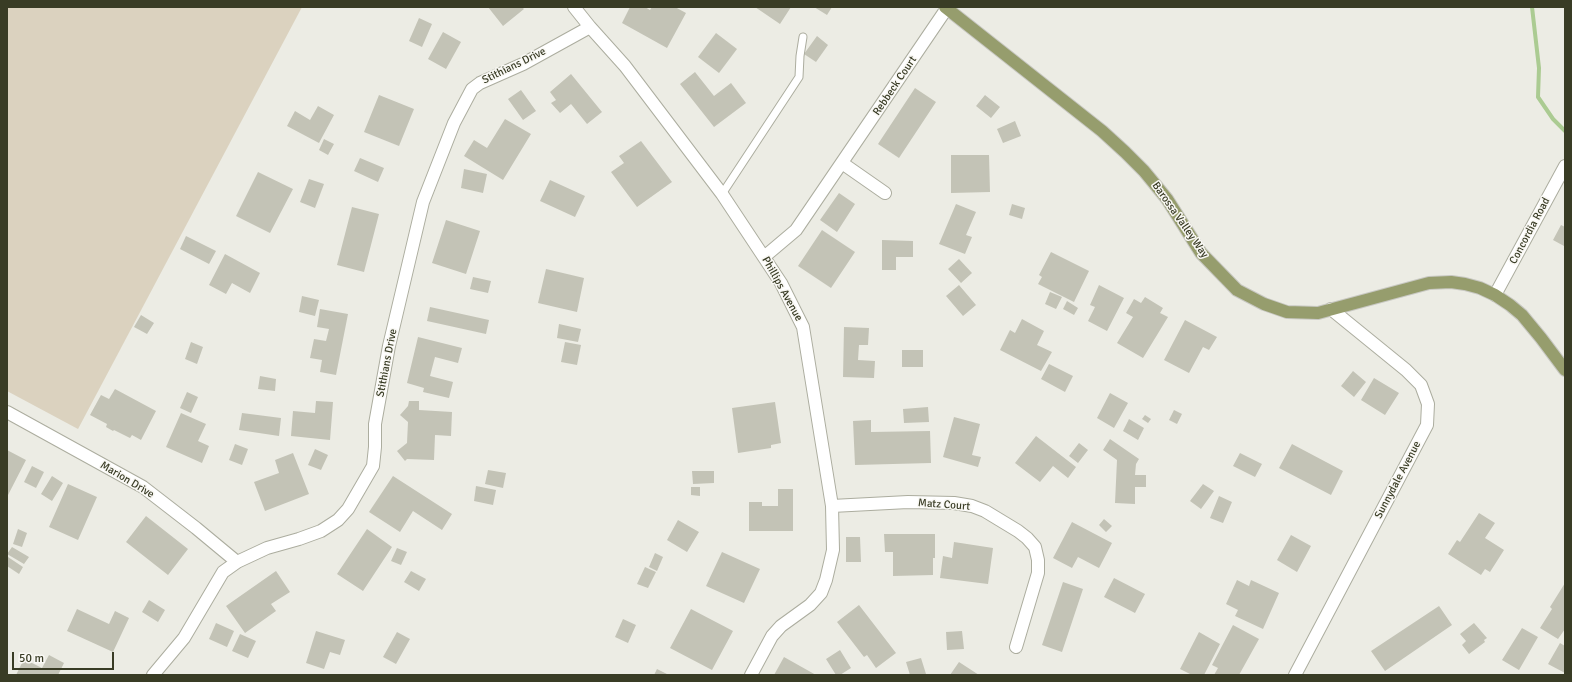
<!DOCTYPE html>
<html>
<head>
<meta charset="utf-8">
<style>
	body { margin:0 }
	#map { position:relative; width:1572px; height:682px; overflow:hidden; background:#ecece4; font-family:Signika,sans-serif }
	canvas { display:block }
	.frame { position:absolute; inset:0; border:8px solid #393c25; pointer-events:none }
	.scale { position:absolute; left:12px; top:652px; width:102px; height:18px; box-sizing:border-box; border:2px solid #393c25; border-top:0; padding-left:5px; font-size:12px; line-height:14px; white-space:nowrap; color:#393c25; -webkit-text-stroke:3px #f9f8f4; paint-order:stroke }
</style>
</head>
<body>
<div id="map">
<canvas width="1572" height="682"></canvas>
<div class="frame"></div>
<div class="scale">50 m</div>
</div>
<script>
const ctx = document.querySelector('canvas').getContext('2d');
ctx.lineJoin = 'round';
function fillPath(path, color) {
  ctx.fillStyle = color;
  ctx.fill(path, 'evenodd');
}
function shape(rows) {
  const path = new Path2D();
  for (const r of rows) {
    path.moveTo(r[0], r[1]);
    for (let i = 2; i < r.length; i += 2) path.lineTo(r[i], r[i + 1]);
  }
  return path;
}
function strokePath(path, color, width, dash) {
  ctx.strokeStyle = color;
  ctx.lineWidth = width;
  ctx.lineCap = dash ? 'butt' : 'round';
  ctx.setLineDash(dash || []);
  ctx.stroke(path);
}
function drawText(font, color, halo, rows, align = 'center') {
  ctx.font = font + ' Signika,sans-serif';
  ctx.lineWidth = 3;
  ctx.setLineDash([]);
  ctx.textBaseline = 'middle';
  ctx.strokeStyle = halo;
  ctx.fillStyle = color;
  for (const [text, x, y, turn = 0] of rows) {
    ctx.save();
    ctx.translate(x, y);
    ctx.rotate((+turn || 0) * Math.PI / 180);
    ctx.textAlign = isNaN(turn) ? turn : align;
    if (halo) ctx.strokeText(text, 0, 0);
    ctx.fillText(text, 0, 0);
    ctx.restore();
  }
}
const green = shape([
	[7,7,302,7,78,429,7,391]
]);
const stream = shape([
	[1532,7,1539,68,1538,97,1553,119,1565,131]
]);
const building = shape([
	[488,7,522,7,524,9,503,26],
	[630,7,645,7,650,10,652,7,675,7,686,13,667,48,622,23],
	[755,7,791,7,780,24],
	[814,7,832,7,827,15],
	[419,18,432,24,422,47,409,41],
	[443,32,461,42,446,69,428,59],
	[716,33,737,49,719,73,698,57],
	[817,36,828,45,816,62,804,54],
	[695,72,714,96,731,83,746,103,714,127,680,84],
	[571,74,602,112,587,124,571,104,560,113,551,103,556,100,550,92],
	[915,88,936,102,899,158,878,144],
	[521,90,536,111,523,120,508,99],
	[379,95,414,109,399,146,364,132],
	[985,95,1000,107,991,118,976,106],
	[318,106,334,115,319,143,287,126,295,111,310,120],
	[505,119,531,134,503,180,464,156,474,140,487,148],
	[1015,121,1021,136,1003,143,997,129],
	[324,139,334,144,328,155,319,150],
	[641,141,672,182,637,207,611,172,624,163,619,156],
	[951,155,989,155,990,192,951,193],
	[360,158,384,168,378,182,354,171],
	[464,169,487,174,483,193,461,188],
	[258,172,293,189,270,233,236,216],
	[309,179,324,184,315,208,300,202],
	[550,180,585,196,575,217,540,201],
	[839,193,855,204,837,232,820,220],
	[956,204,976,212,966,235,972,237,965,254,939,244],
	[1012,204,1025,208,1022,219,1009,215],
	[352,207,379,214,364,272,337,265],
	[446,220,480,231,466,274,432,263],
	[1561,225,1565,227,1564,246,1553,240],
	[822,230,855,252,831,288,798,266],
	[186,236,216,251,209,264,180,249],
	[882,240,913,241,913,257,896,257,896,270,882,270],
	[1051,252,1089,271,1074,302,1038,284,1042,277,1039,275],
	[225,254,260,273,250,293,232,283,226,294,209,285],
	[959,259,972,273,961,283,948,269],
	[546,269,584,278,577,312,538,303],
	[473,277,491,281,488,293,470,289],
	[959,285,976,305,963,316,946,296],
	[1099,285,1124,298,1107,331,1088,321,1095,307,1090,305],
	[1050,292,1062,297,1056,309,1045,304],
	[302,296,319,300,315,316,299,312],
	[1145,297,1163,308,1160,313,1168,317,1143,358,1117,343,1133,317,1126,313,1134,299,1141,303],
	[1067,301,1078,308,1074,315,1063,309],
	[430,307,489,320,486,334,427,321],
	[320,309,348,314,336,375,320,372,322,360,310,358,314,339,326,341,329,329,317,327],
	[141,315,154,323,147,334,134,327],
	[1022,319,1044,331,1037,345,1052,352,1041,371,1000,350,1010,330,1015,333],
	[1185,320,1217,337,1209,350,1203,347,1189,373,1164,360],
	[559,324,581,329,578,342,557,338],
	[844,327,869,328,868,345,859,345,858,360,875,361,874,378,843,377],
	[418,337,462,348,458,363,435,357,430,376,453,382,449,398,423,392,424,388,407,383],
	[191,342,203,347,197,364,185,359],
	[565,342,581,345,577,365,561,362],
	[902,350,923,350,923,367,902,367],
	[1049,364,1073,376,1065,392,1041,379],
	[1353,371,1366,382,1354,397,1341,386],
	[260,376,276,379,275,391,258,389],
	[1374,378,1399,393,1385,415,1361,400],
	[115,389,156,411,141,440,132,435,130,438,114,430,113,431,106,427,107,424,90,415,101,395,109,399],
	[187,392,198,397,191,413,180,408],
	[1110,393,1128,403,1114,428,1097,418],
	[316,401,333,402,330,440,291,436,293,411,315,413],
	[409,401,419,401,419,410,452,412,451,436,435,435,434,460,407,459,405,461,397,451,407,443,408,422,400,415,408,406],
	[775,402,781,443,771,445,771,448,738,453,732,408],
	[928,407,929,422,904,423,903,409],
	[1174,410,1182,414,1177,424,1169,420],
	[181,413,206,424,198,441,209,446,202,463,166,447],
	[242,413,281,418,279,436,239,430],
	[1145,415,1151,419,1148,423,1142,419],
	[954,417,980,424,972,455,981,457,978,467,943,457],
	[1129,419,1144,428,1138,440,1123,431],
	[871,420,871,432,930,431,931,463,855,465,853,421],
	[1036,436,1076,467,1068,478,1053,466,1040,482,1015,463],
	[1110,439,1139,459,1136,464,1135,475,1146,475,1146,487,1135,487,1135,504,1115,503,1117,460,1103,450],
	[1079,443,1088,450,1078,463,1069,456],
	[235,444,248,449,242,465,229,460],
	[1292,444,1343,471,1331,495,1279,468],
	[315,449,328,455,321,470,308,465],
	[7,450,26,460,7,497],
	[293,453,309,494,265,511,254,482,279,473,275,460],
	[1240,453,1262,464,1255,477,1233,466],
	[32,466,44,472,36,488,24,482],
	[488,470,506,473,503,488,485,484],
	[692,471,714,471,714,483,693,484],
	[52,476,63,483,52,501,41,494],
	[393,476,452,514,442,530,413,511,400,532,369,512],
	[68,484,97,497,78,540,49,527],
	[1203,484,1214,491,1201,509,1190,501],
	[476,486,496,490,493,505,474,501],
	[691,487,700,487,700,496,691,495],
	[778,489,793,489,793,531,749,531,749,502,762,502,762,506,778,506],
	[1219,496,1232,502,1223,523,1210,518],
	[1479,513,1495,523,1485,538,1504,550,1490,572,1485,569,1481,575,1448,554,1457,540,1460,542],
	[146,516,188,549,168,575,126,542],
	[1104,519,1112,526,1106,532,1099,525],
	[678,520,699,532,687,552,667,540],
	[1072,522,1112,543,1099,568,1078,557,1072,568,1053,558],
	[18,529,27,533,22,547,13,544],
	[367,529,392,547,363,591,337,574],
	[884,534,935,534,935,558,933,558,933,575,893,576,893,552,885,552],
	[1291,535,1311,546,1297,572,1277,560],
	[846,537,860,537,861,562,846,562],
	[954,542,993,548,988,584,940,578,943,556,952,558],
	[12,547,29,557,24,564,7,554],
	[397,548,407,552,401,565,391,561],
	[722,552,760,569,744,603,706,586],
	[655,553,663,557,657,571,649,567],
	[8,557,23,567,19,574,7,566],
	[645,567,656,572,648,588,637,584],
	[276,571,290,592,271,604,276,611,245,633,226,606],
	[411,571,426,579,419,591,404,582],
	[1114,578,1145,594,1135,613,1104,597],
	[1237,580,1249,586,1251,580,1279,593,1263,629,1235,616,1238,610,1226,604],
	[1063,582,1083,589,1062,652,1042,645],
	[1565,583,1565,629,1558,639,1540,628,1552,609,1550,607],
	[149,600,165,610,158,622,142,612],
	[859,605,896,653,876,668,867,655,864,657,837,622],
	[1439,606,1452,625,1385,671,1371,651],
	[77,609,109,624,115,611,129,618,113,652,67,631],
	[691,609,733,631,712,670,670,648],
	[623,619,636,625,628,643,615,637],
	[216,623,234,631,227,647,209,639],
	[1474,623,1487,638,1484,640,1485,642,1469,654,1462,645,1466,641,1460,634],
	[1233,625,1259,639,1239,675,1214,675,1218,668,1212,665],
	[1522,628,1538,637,1519,670,1502,660],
	[316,631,345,640,340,655,330,652,324,669,306,663],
	[962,631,964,649,947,650,946,632],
	[397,632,410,639,396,664,383,657],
	[1199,632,1220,644,1204,675,1192,675,1180,669],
	[240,634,256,641,248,658,232,651],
	[1560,643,1565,646,1565,673,1548,664],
	[840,650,851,668,840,675,836,675,826,659],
	[49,655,64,663,58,675,16,675,24,659,42,668],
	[784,657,816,675,774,675],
	[921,658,926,674,910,675,906,662],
	[959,662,979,675,950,675],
	[657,669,669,675,654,675]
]);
const service = shape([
	[722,194,799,77,800,56,803,37]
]);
const minor = shape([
	[574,7,590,27,625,66,722,194,781,283,803,327,832,506,833,550,826,580,821,593,810,605,781,626,772,636,751,675],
	[842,163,885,193],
	[764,257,796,230,947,8],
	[1495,295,1565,166],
	[7,412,143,487,196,528,237,562],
	[832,506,908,502,954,503,972,506,985,511,1018,531,1027,538,1035,547,1038,560,1038,573,1016,647],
	[153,675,184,638,223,572,237,562,267,548,299,539,321,531,338,520,348,509,373,466,375,447,375,424,389,346,423,202,454,123,472,89,480,83,523,64,590,27]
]);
const tertiary = shape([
	[1295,675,1427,425,1428,404,1421,385,1406,370,1331,309]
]);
const primary = shape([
	[945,7,1102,131,1125,152,1144,171,1167,199,1201,253,1237,290,1264,304,1287,312,1318,313,1429,283,1451,282,1465,284,1480,288,1495,295,1510,305,1522,315,1541,338,1565,370]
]);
const streetNames = [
	["Stithians Drive",514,66,-26],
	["Rebbeck Court",895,86,-56],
	["Barossa Valley Way",1180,220,55],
	["Concordia Road",1530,231,-62],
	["Phillips Avenue",782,289,61],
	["Stithians Drive",387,363,-79],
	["Marion Drive",127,480,31],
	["Sunnydale Avenue",1398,480,-62],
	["Matz Court",944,505,4]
];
fillPath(green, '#dbd2bf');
strokePath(stream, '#abcb92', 4);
fillPath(building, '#c3c3b6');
strokePath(service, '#acad9f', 9);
strokePath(minor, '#acad9f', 14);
strokePath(tertiary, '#acad9f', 14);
strokePath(primary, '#c8c8c2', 14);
strokePath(service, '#fff', 7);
strokePath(minor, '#fff', 12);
strokePath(tertiary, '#fff', 12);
strokePath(primary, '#969d6d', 12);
drawText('11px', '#393c25', '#f9f8f4', streetNames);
</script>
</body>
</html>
